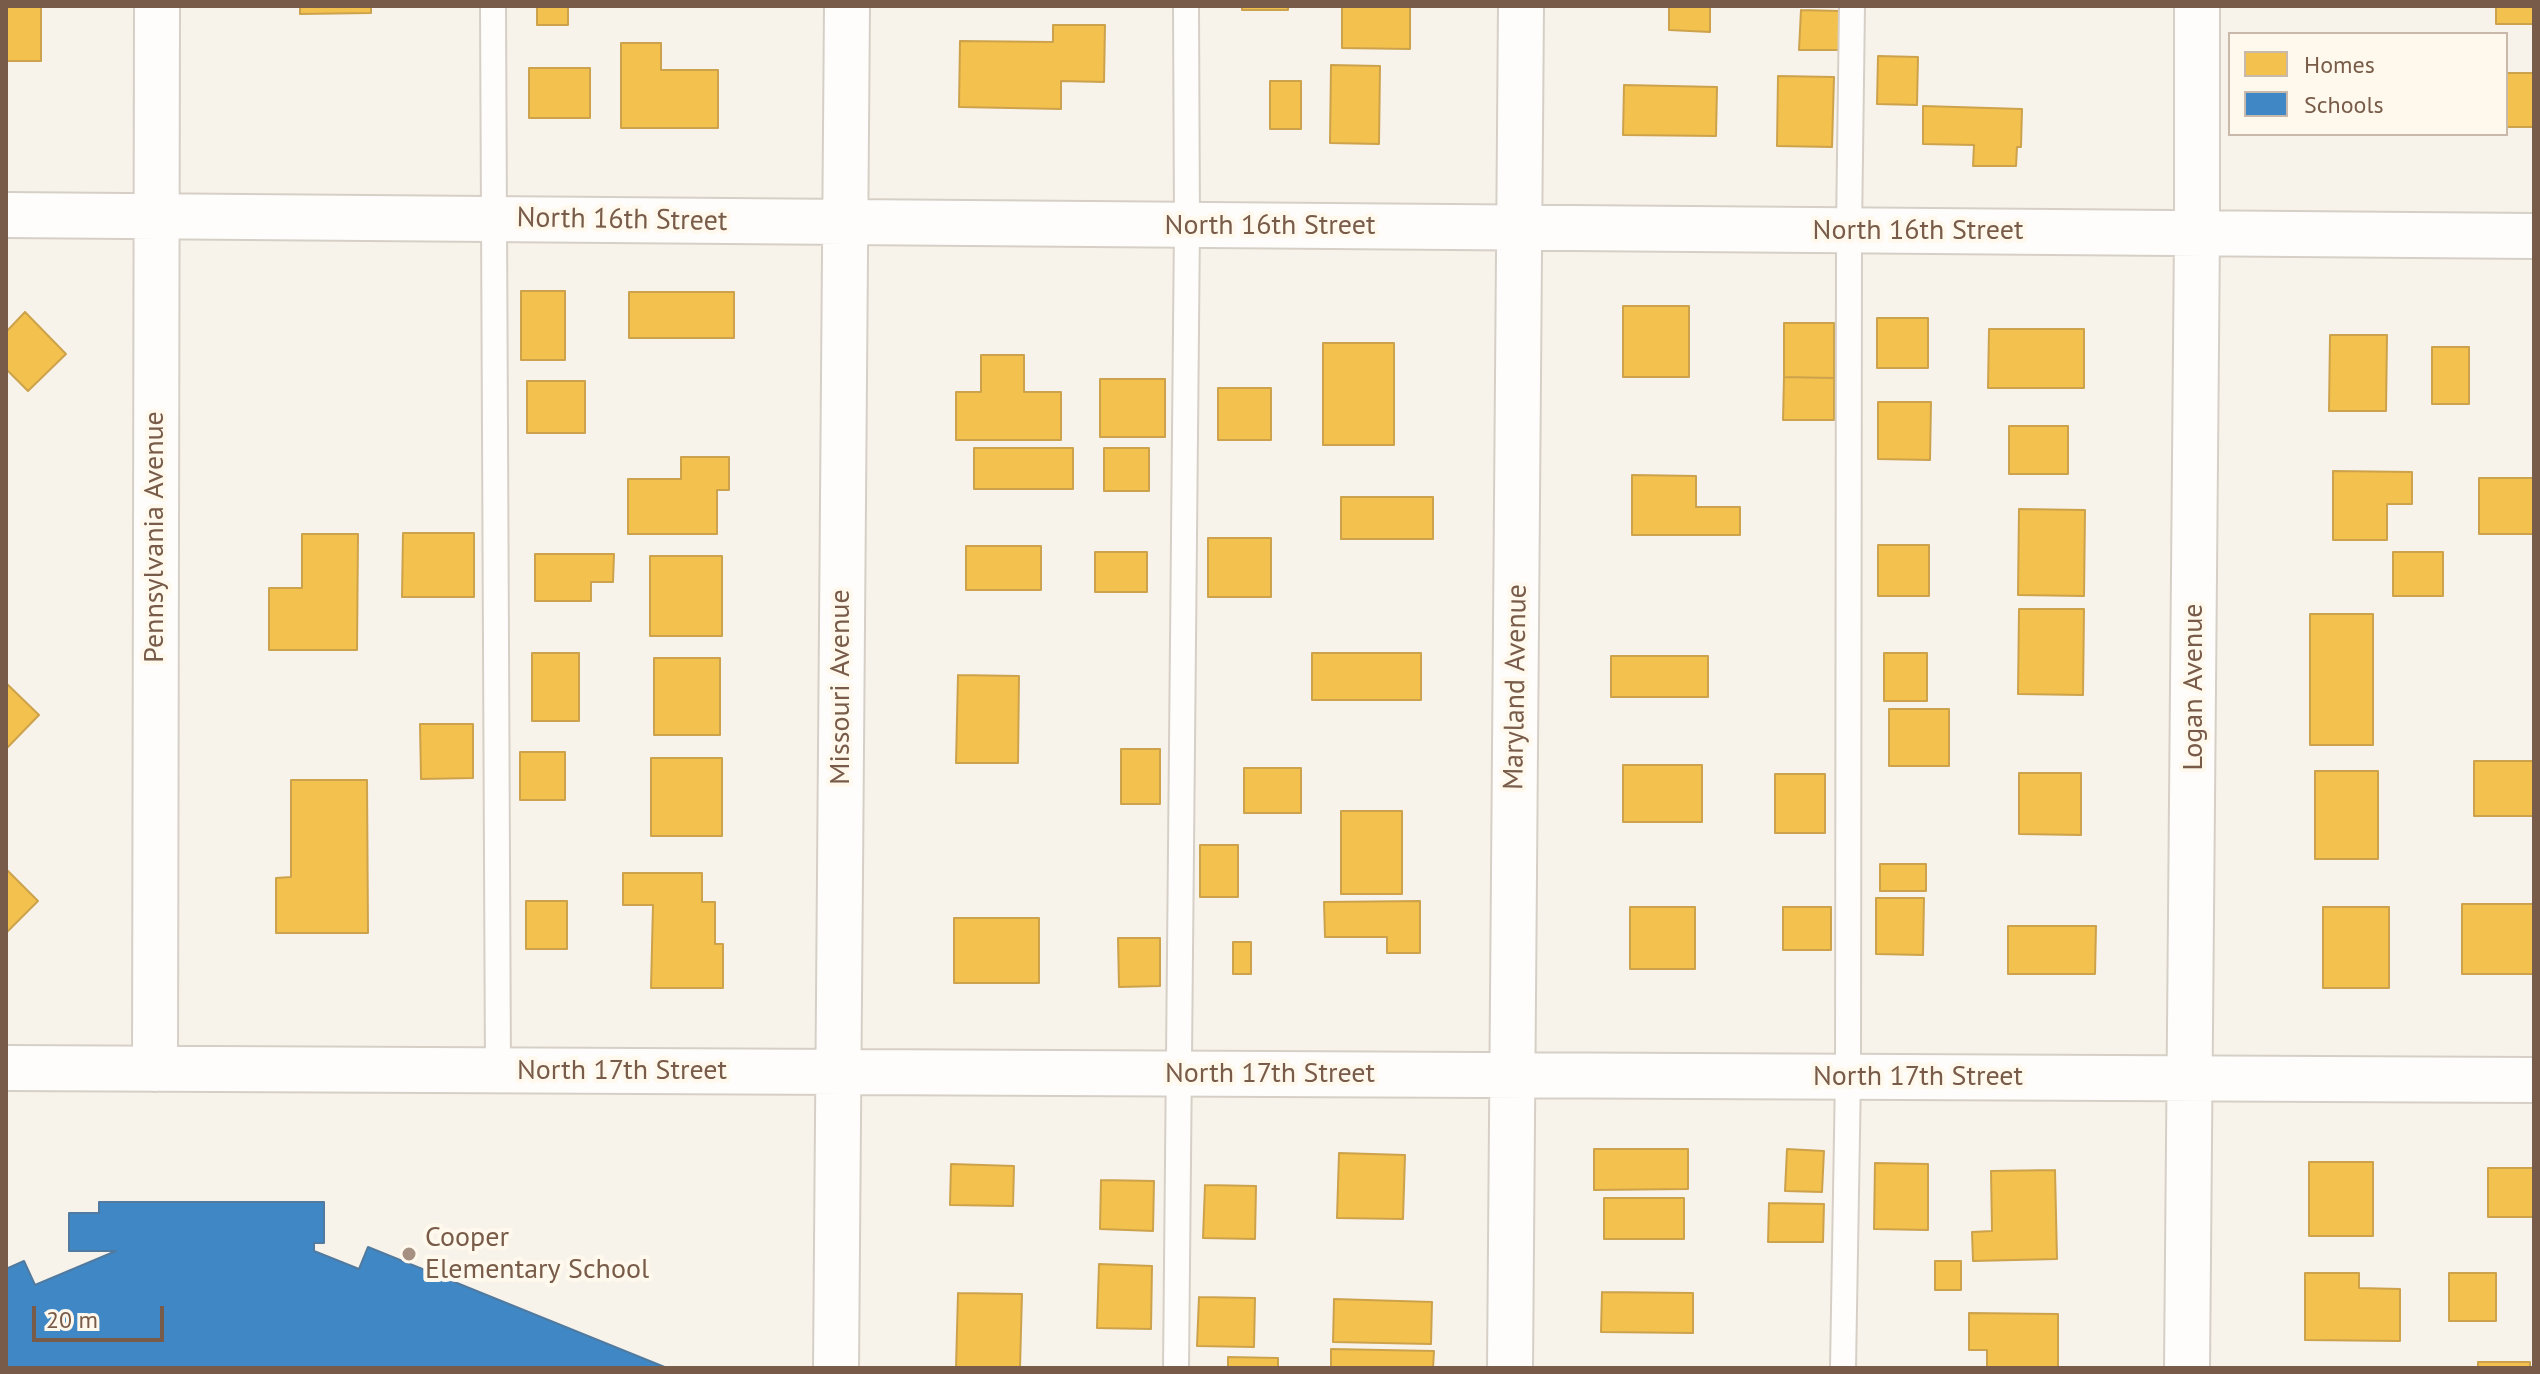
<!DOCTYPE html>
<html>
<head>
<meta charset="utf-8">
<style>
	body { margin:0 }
	#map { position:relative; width:2540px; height:1374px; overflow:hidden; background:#f8f3ea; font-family:"PT Sans",sans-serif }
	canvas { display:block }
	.frame { position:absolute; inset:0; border:8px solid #785b48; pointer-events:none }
	.legend { position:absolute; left:2228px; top:32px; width:280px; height:104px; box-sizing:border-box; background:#fff8ec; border:2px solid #c9b9aa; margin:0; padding:10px 14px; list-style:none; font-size:24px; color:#785b48 }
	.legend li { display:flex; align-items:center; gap:16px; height:40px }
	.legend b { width:40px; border:2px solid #c9b9aa }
	.scale { position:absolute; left:32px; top:1306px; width:132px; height:36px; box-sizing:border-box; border:4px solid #785b48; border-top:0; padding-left:10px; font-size:24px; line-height:28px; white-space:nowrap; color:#785b48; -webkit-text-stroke:6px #fff8ec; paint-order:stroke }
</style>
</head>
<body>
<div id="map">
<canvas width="2540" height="1374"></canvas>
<div class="frame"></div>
<ul class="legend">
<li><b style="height:22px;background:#f2c14e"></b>Homes</li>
<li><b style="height:22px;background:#3f88c5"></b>Schools</li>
</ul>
<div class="scale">20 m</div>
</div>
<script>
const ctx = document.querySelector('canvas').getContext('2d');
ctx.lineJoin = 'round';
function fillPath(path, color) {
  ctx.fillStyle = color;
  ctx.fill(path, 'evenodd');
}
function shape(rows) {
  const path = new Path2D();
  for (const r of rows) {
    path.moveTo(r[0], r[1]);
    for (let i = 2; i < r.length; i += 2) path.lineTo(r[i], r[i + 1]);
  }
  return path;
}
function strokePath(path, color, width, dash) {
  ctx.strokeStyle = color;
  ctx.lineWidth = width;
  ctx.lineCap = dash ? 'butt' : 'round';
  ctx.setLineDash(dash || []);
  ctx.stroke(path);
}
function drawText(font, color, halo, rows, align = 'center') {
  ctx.font = font + ' "PT Sans",sans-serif';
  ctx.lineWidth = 8;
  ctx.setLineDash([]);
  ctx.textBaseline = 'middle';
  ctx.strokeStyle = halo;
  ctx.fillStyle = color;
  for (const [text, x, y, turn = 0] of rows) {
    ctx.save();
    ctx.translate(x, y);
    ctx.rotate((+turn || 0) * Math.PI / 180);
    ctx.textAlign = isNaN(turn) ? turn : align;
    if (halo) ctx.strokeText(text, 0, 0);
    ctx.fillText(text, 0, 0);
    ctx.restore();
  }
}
const homes = shape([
	[6,6,41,6,41,61,6,61,6,6],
	[300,6,371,6,371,13,300,14,300,6],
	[537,6,568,6,568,25,537,25,537,6],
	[1242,6,1288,6,1288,10,1242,10,1242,6],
	[1342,6,1410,6,1410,49,1342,48,1342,6],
	[1669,6,1710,6,1710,32,1669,30,1669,6],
	[2496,6,2534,6,2534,24,2496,24,2496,6],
	[1801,10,1840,11,1840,50,1799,50,1801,10],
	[1053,25,1105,25,1104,82,1061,81,1061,109,959,107,960,41,1053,42,1053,25],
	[621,43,661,43,661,70,718,70,718,128,621,128,621,43],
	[1878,56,1918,57,1917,105,1877,104,1878,56],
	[1331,65,1380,66,1379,144,1330,143,1331,65],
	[529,68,590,68,590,118,529,118,529,68],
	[2506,73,2534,73,2534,127,2506,127,2506,73],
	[1778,76,1834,77,1832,147,1777,146,1778,76],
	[1270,81,1301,81,1301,129,1270,129,1270,81],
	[1624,85,1717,87,1716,136,1623,135,1624,85],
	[1923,106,2022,109,2021,147,2017,147,2016,166,1973,166,1974,145,1923,144,1923,106],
	[521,291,565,291,565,360,521,360,521,291],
	[629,292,734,292,734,338,629,338,629,292],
	[1623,306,1689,306,1689,377,1623,377,1623,306],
	[25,312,66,354,28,391,6,369,6,332,25,312],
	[1877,318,1928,318,1928,368,1877,368,1877,318],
	[1784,323,1834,323,1834,378,1784,377,1784,323],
	[1989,329,2084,329,2084,388,1988,388,1989,329],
	[2330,335,2387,335,2386,411,2329,411,2330,335],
	[1323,343,1394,343,1394,445,1323,445,1323,343],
	[2432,347,2469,347,2469,404,2432,404,2432,347],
	[981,355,1024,355,1024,392,1061,392,1061,440,956,440,956,392,981,392,981,355],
	[1784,377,1834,378,1834,420,1783,420,1784,377],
	[1100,379,1165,379,1165,437,1100,437,1100,379],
	[527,381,585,381,585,433,527,433,527,381],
	[1218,388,1271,388,1271,440,1218,440,1218,388],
	[1878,402,1931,402,1930,460,1878,459,1878,402],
	[2009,426,2068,426,2068,474,2009,474,2009,426],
	[974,448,1073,448,1073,489,974,489,974,448],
	[1104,448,1149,448,1149,491,1104,491,1104,448],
	[681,457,729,457,729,490,717,490,717,534,628,534,628,479,681,479,681,457],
	[2333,471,2412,472,2412,504,2387,504,2387,540,2333,540,2333,471],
	[1632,475,1696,476,1696,507,1740,507,1740,535,1632,535,1632,475],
	[2479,478,2534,478,2534,534,2479,534,2479,478],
	[1341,497,1433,497,1433,539,1341,539,1341,497],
	[2019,509,2085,510,2084,596,2018,595,2019,509],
	[403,533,474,533,474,597,402,597,403,533],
	[302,534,358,534,357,650,269,650,269,588,302,588,302,534],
	[1208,538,1271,538,1271,597,1208,597,1208,538],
	[1878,545,1929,545,1929,596,1878,596,1878,545],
	[966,546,1041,546,1041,590,966,590,966,546],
	[1095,552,1147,552,1147,592,1095,592,1095,552],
	[2393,552,2443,552,2443,596,2393,596,2393,552],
	[535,554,614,554,613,582,591,582,591,601,535,601,535,554],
	[650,556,722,556,722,636,650,636,650,556],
	[2019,609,2084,609,2083,695,2018,694,2019,609],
	[2310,614,2373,614,2373,745,2310,745,2310,614],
	[532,653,579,653,579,721,532,721,532,653],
	[1312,653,1421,653,1421,700,1312,700,1312,653],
	[1884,653,1927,653,1927,701,1884,701,1884,653],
	[1611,656,1708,656,1708,697,1611,697,1611,656],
	[654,658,720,658,720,735,654,735,654,658],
	[958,675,1019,676,1018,763,956,763,958,675],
	[6,683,39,715,6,749,6,683],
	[1889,709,1949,709,1949,766,1889,766,1889,709],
	[420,724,473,724,473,778,421,779,420,724],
	[1121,749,1160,749,1160,804,1121,804,1121,749],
	[520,752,565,752,565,800,520,800,520,752],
	[651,758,722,758,722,836,651,836,651,758],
	[2474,761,2533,761,2533,816,2474,816,2474,761],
	[1623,765,1702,765,1702,822,1623,822,1623,765],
	[1244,768,1301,768,1301,813,1244,813,1244,768],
	[2315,771,2378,771,2378,859,2315,859,2315,771],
	[2019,773,2081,773,2081,835,2019,834,2019,773],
	[1775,774,1825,774,1825,833,1775,833,1775,774],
	[291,780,367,780,368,933,276,933,276,878,291,877,291,780],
	[1341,811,1402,811,1402,894,1341,894,1341,811],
	[1200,845,1238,845,1238,897,1200,897,1200,845],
	[1880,864,1926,864,1926,891,1880,891,1880,864],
	[6,869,38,901,6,933,6,869],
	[623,873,702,873,702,902,715,902,715,944,723,944,723,988,651,988,653,905,623,905,623,873],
	[1876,898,1924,898,1923,955,1876,954,1876,898],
	[526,901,567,901,567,949,526,949,526,901],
	[1420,901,1420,953,1387,953,1387,937,1325,937,1324,902,1420,901],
	[2462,904,2534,904,2534,974,2462,974,2462,904],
	[1630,907,1695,907,1695,969,1630,969,1630,907],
	[1783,907,1831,907,1831,950,1783,950,1783,907],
	[2323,907,2389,907,2389,988,2323,988,2323,907],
	[954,918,1039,918,1039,983,954,983,954,918],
	[2008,926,2096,926,2095,974,2008,974,2008,926],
	[1118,938,1160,938,1160,986,1119,987,1118,938],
	[1233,942,1251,942,1251,974,1233,974,1233,942],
	[1594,1149,1688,1149,1688,1189,1594,1190,1594,1149],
	[1787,1149,1824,1151,1822,1192,1785,1191,1787,1149],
	[1339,1153,1405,1155,1403,1219,1337,1218,1339,1153],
	[2309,1162,2373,1162,2373,1236,2309,1236,2309,1162],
	[1875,1163,1928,1164,1928,1230,1874,1229,1875,1163],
	[951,1164,1014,1166,1013,1206,950,1205,951,1164],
	[2488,1168,2533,1168,2533,1217,2488,1217,2488,1168],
	[2055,1170,2057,1259,1973,1261,1972,1232,1992,1231,1991,1171,2055,1170],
	[1101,1180,1154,1181,1153,1231,1100,1229,1101,1180],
	[1205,1185,1256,1186,1255,1239,1203,1238,1205,1185],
	[1604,1198,1684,1198,1684,1239,1604,1239,1604,1198],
	[1769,1203,1824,1204,1823,1242,1768,1242,1769,1203],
	[1935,1261,1961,1261,1961,1290,1935,1290,1935,1261],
	[1099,1264,1152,1266,1151,1329,1097,1328,1099,1264],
	[2305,1273,2359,1273,2359,1288,2400,1289,2400,1341,2305,1340,2305,1273],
	[2449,1273,2496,1273,2496,1321,2449,1321,2449,1273],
	[1602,1292,1693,1293,1693,1333,1601,1332,1602,1292],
	[958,1293,1022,1294,1020,1368,956,1368,958,1293],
	[1199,1297,1255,1298,1254,1347,1197,1346,1199,1297],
	[1334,1299,1432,1302,1431,1344,1333,1342,1334,1299],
	[1969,1313,2058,1314,2058,1368,1987,1368,1987,1350,1969,1350,1969,1313],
	[1331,1349,1434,1351,1433,1368,1331,1368,1331,1349],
	[1228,1357,1278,1358,1278,1368,1228,1368,1228,1357],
	[2478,1362,2530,1362,2530,1368,2478,1368,2478,1362]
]);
const schools = shape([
	[99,1202,324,1202,324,1243,314,1243,314,1251,359,1269,368,1247,667,1368,6,1368,6,1269,24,1261,35,1285,116,1251,69,1251,69,1213,99,1213,99,1202]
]);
const lane = shape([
	[493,6,498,1070],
	[1176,1368,1187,225,1186,6],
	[1843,1368,1848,1076,1849,230,1852,6]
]);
const street = shape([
	[6,215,2534,236],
	[6,1068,2534,1080],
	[155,1069,157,6],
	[836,1368,847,6],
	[1510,1368,1521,6],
	[2187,1368,2197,233,2197,6]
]);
const markers = [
	[409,1254,8,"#a59081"]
];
const streetNames = [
	["North 16th Street",622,220,1],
	["North 16th Street",1270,226],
	["North 16th Street",1918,231],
	["Pennsylvania Avenue",155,537,-90],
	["Missouri Avenue",841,687,-90],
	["Maryland Avenue",1516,687,-89],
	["Logan Avenue",2194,687,-90],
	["North 17th Street",622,1071],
	["North 17th Street",1270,1074],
	["North 17th Street",1918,1077]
];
const poiNames = [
	["Cooper",425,1238],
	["Elementary School",425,1270]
];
fillPath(homes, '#f2c14e');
strokePath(homes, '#cda24c', 2);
fillPath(schools, '#3f88c5');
strokePath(schools, '#507aa0', 2);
strokePath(lane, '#d6cfc6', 28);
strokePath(street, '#d6cfc6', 48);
strokePath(lane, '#fefdfc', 24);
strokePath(street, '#fefdfc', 44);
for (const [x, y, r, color] of markers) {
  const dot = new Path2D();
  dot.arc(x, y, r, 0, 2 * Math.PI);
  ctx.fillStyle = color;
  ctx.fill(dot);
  strokePath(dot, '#fff8ec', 3);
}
drawText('28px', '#785b48', '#fff8ec', streetNames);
drawText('28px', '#785b48', '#fff8ec', poiNames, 'left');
</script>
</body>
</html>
